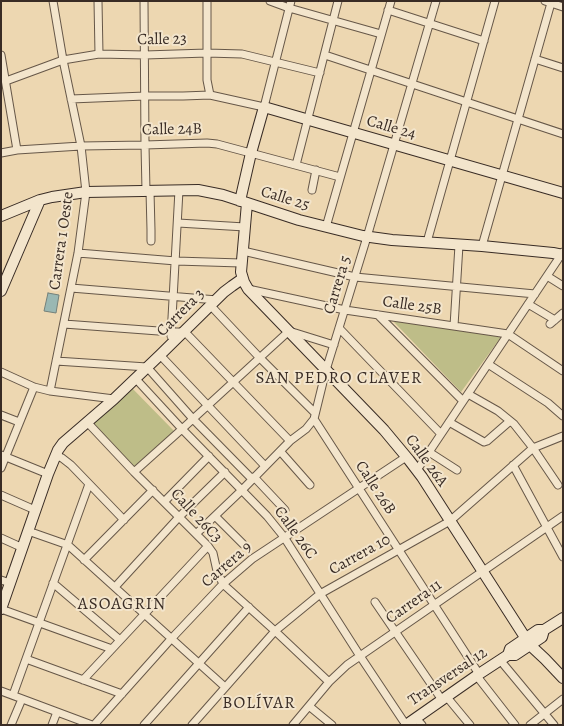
<!DOCTYPE html>
<html>
<head>
<meta charset="utf-8">
<style>
	body { margin:0 }
	#map { position:relative; width:564px; height:726px; overflow:hidden; background:#edd7b1; font-family:Alegreya,serif }
	canvas { display:block }
	.frame { position:absolute; inset:0; border:2px solid #392c25; pointer-events:none }
</style>
</head>
<body>
<div id="map">
<canvas width="564" height="726"></canvas>
<div class="frame"></div>
</div>
<script>
const ctx = document.querySelector('canvas').getContext('2d');
ctx.lineJoin = 'round';
function fillPath(path, color) {
  ctx.fillStyle = color;
  ctx.fill(path, 'evenodd');
}
function shape(rows) {
  const path = new Path2D();
  for (const r of rows) {
    path.moveTo(r[0], r[1]);
    for (let i = 2; i < r.length; i += 2) path.lineTo(r[i], r[i + 1]);
  }
  return path;
}
function strokePath(path, color, width, dash) {
  ctx.strokeStyle = color;
  ctx.lineWidth = width;
  ctx.lineCap = dash ? 'butt' : 'round';
  ctx.setLineDash(dash || []);
  ctx.stroke(path);
}
function drawText(font, color, halo, rows, align = 'center') {
  ctx.font = font + ' Alegreya,serif';
  ctx.lineWidth = 4;
  ctx.setLineDash([]);
  ctx.textBaseline = 'middle';
  ctx.strokeStyle = halo;
  ctx.fillStyle = color;
  for (const [text, x, y, turn = 0] of rows) {
    ctx.save();
    ctx.translate(x, y);
    ctx.rotate((+turn || 0) * Math.PI / 180);
    ctx.textAlign = isNaN(turn) ? turn : align;
    if (halo) ctx.strokeText(text, 0, 0);
    ctx.fillText(text, 0, 0);
    ctx.restore();
  }
}
const green = shape([
	[393,321,501,337,461,392],
	[130,386,175,432,133,469,91,423]
]);
const water = shape([
	[48,293,59,295,56,313,44,311,48,293]
]);
const street = shape([
	[98,1,99,54],
	[144,1,145,145,146,191],
	[207,1,207,80,210,95],
	[270,1,289,8,381,34],
	[545,1,563,7],
	[388,10,484,41],
	[1,55,17,150],
	[325,55,563,134],
	[535,59,563,68],
	[6,81,63,60,99,54,145,55,207,53,242,54,320,73],
	[71,99,145,96,183,96,210,95,264,107,291,1],
	[1,153,17,150,81,146,145,145,207,143,217,144,340,177],
	[296,165,338,1],
	[312,190,316,170],
	[150,191,151,230,151,241],
	[178,223,245,227],
	[326,227,391,1],
	[427,242,495,1],
	[482,246,551,3],
	[243,251,355,277,535,294],
	[78,253,176,261,241,263],
	[547,276,563,286],
	[71,288,217,300],
	[248,289,345,310,508,334,563,371],
	[528,304,555,320],
	[211,306,259,357,315,413],
	[378,315,463,401],
	[64,324,172,332,185,332,290,441],
	[550,324,563,313],
	[454,326,459,245],
	[339,328,441,434],
	[171,336,179,190],
	[160,355,265,466],
	[56,361,147,367,193,419,252,479],
	[488,364,548,403,563,416],
	[1,372,34,387,50,391,114,399],
	[135,378,182,429,267,516,284,537,360,656,406,725],
	[50,391,78,253,86,192,81,146,63,60,53,1],
	[468,394,498,411,514,424,533,448,558,485],
	[1,415,19,422],
	[314,419,479,674],
	[87,422,134,472,208,546,213,553,217,571,223,584,275,631,329,682],
	[449,422,484,442,487,441,510,421],
	[280,451,310,485],
	[429,452,457,470],
	[1,455,48,474],
	[55,455,62,458,71,465,124,520],
	[513,465,563,557],
	[1,468,34,387],
	[417,470,563,252],
	[134,472,182,429,289,331,334,345],
	[254,477,285,510],
	[1,495,35,510],
	[164,502,209,456],
	[215,516,243,544],
	[28,531,68,545,225,687],
	[196,534,242,490,290,441,306,429,314,419,326,370,367,237,436,1],
	[1,538,23,548],
	[84,560,153,490],
	[1,580,10,583],
	[53,583,120,640],
	[115,587,179,517,225,472],
	[375,602,442,700],
	[1,609,112,649],
	[26,659,122,694],
	[500,660,554,725],
	[476,675,515,725],
	[83,680,208,546],
	[1,691,92,725],
	[13,695,89,484],
	[446,696,470,725],
	[309,706,332,725],
	[416,718,422,725],
	[11,725,22,699],
	[52,725,57,712],
	[94,725,171,639,223,584,252,559,406,457],
	[144,725,249,607],
	[192,725,275,631,320,594,450,521,533,448,563,436],
	[293,725,329,682,347,665,563,516],
	[530,725,563,699]
]);
const secondary = shape([
	[240,201,251,153,264,107,563,193],
	[247,203,241,272,244,282,248,289,384,430,409,460,422,477,530,645,545,659,563,678],
	[1,216,40,200,52,197,86,192,198,190,223,195,299,220,363,236,392,240,482,246,553,253,563,255],
	[1,291,40,200],
	[1,609,48,474,58,450,63,443,114,399,160,355,224,292,232,286,242,279],
	[508,655,510,649,538,630,544,630,563,618],
	[406,725,479,674,508,655,515,655,542,637,544,630]
]);
const streetNames = [
	["Calle 23",162,40,-1],
	["Calle 24",391,128,16],
	["Calle 24B",172,130,-1],
	["Calle 25",285,199,17],
	["Carrera 1 Oeste",62,241,-82],
	["Carrera 5",338,285,-73],
	["Calle 25B",412,306,8],
	["Carrera 3",181,313,-45],
	["Calle 26A",426,461,54],
	["Calle 26B",375,488,57],
	["Calle 26C3",196,516,47],
	["Calle 26C",295,533,54],
	["Carrera 10",360,555,-29],
	["Carrera 9",227,565,-41],
	["Carrera 11",414,602,-35],
	["Transversal 12",448,677,-34]
];
const neighbourhoodNames = [
	["SAN PEDRO CLAVER",339,379],
	["ASOAGRIN",122,605],
	["BOLÍVAR",259,704]
];
fillPath(green, '#bebd88');
fillPath(water, '#9ab8b3');
strokePath(water, '#73807a', 1);
strokePath(street, '#665748', 9);
strokePath(secondary, '#392c25', 12);
strokePath(street, '#f3e5cc', 7);
strokePath(secondary, '#f3e5cc', 10);
drawText('16px', '#392c25', '#f3e5cc', streetNames);
ctx.letterSpacing = '1px';
drawText('17px', '#392c25', '#f3e5cc', neighbourhoodNames);
ctx.letterSpacing = '0px';
</script>
</body>
</html>
